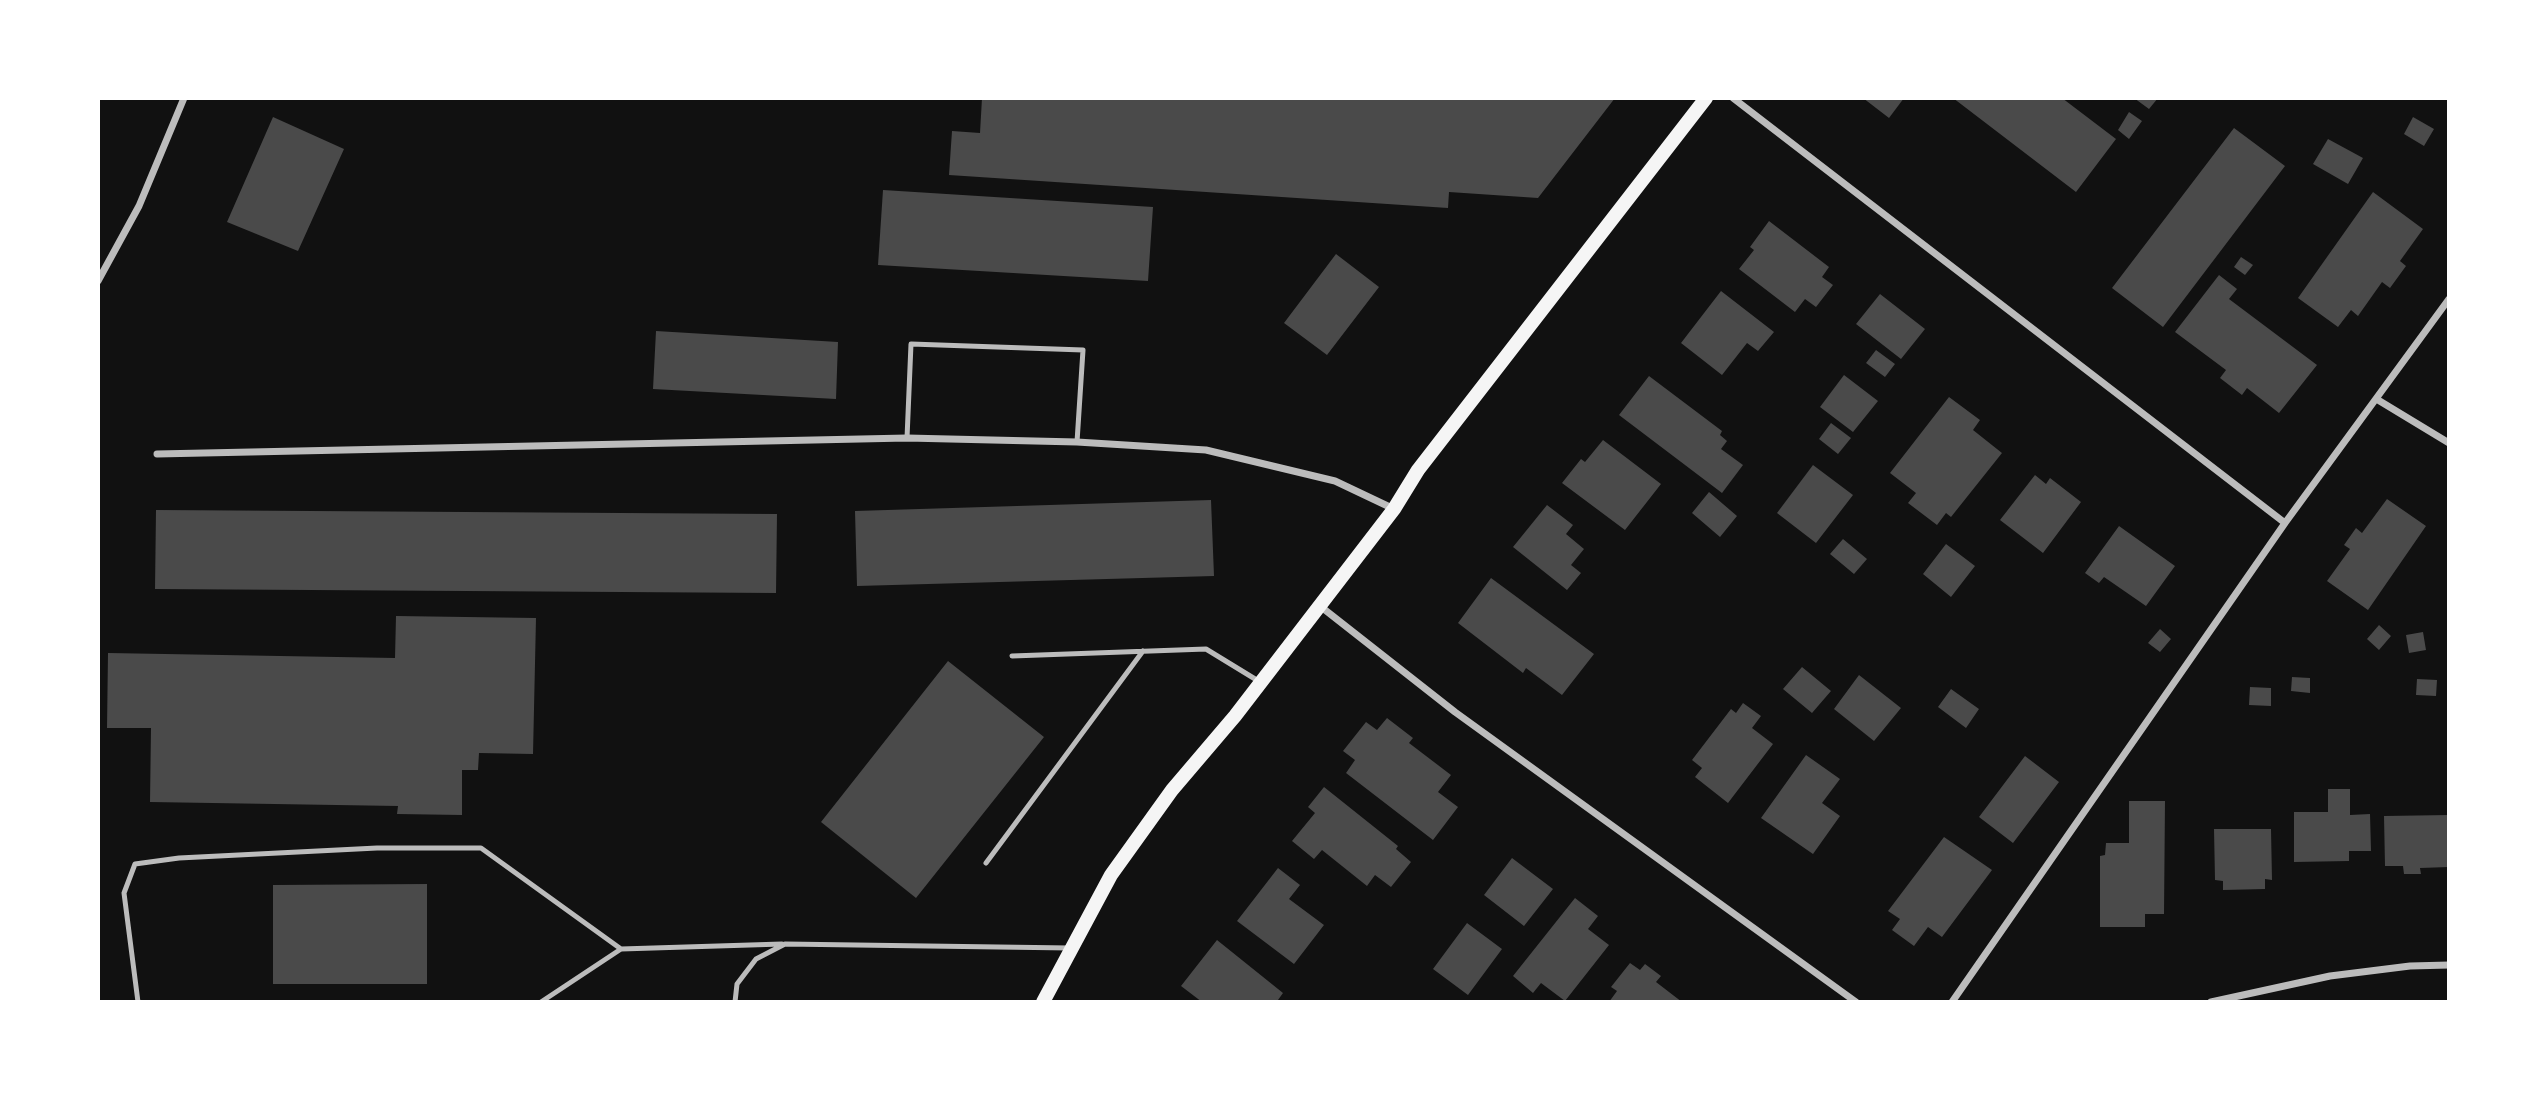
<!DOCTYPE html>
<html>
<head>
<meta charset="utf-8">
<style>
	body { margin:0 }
	#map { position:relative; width:2547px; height:1100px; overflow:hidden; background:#111; font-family:Ubuntu,sans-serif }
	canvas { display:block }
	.frame { position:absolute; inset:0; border:100px solid #fff; pointer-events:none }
</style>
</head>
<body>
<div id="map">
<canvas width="2547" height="1100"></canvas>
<div class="frame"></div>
</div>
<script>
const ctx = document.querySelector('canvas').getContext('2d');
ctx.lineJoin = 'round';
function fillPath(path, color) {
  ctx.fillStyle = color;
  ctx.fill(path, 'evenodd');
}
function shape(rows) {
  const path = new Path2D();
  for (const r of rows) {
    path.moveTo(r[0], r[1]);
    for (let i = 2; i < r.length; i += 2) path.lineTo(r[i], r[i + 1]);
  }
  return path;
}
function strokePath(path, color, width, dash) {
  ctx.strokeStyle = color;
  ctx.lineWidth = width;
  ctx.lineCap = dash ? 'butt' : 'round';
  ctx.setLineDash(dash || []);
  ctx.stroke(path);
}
const building = shape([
	[982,98,1615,98,1538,198,1449,192,1448,208,949,175,952,131,980,133],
	[1863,98,1904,98,1889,118],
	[1953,98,2062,98,2116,139,2076,192],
	[2134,98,2158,98,2149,109],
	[2129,112,2142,121,2129,139,2118,130],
	[273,117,344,149,298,251,227,222],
	[2413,117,2434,129,2424,146,2404,134],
	[2234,128,2285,166,2163,327,2112,288],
	[2328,139,2363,158,2348,184,2313,164],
	[883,190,1153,207,1148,281,878,265],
	[2373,192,2423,229,2400,261,2406,266,2390,288,2382,282,2358,316,2351,310,2338,327,2298,298],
	[1769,221,1829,267,1822,277,1833,285,1816,307,1805,299,1795,312,1739,269,1754,250,1750,247],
	[1336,254,1379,287,1327,355,1284,323],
	[2241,257,2253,265,2245,275,2234,267],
	[2219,275,2237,289,2229,299,2317,365,2279,413,2247,388,2242,395,2220,378,2226,370,2175,332],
	[1721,291,1774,332,1758,351,1747,343,1722,375,1681,343],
	[1880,294,1925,329,1901,359,1856,324],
	[656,331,838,342,836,399,653,389],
	[1876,350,1895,364,1885,377,1866,363],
	[1844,375,1878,401,1853,432,1820,407],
	[1649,376,1722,431,1720,435,1727,441,1721,449,1743,465,1722,493,1619,415],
	[1949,397,1980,420,1973,430,2002,453,1951,517,1946,513,1937,525,1908,503,1916,493,1890,473],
	[1831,423,1851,438,1838,454,1819,439],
	[1603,440,1661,484,1625,530,1562,483,1581,459,1585,462],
	[1813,465,1853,495,1816,543,1777,513],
	[2035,475,2046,484,2050,478,2081,502,2043,553,2000,520],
	[1709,492,1737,516,1720,537,1692,513],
	[2387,499,2426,526,2368,610,2327,581,2350,549,2344,545,2356,528,2362,533],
	[1211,500,1214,576,857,586,855,511],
	[1547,505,1573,525,1566,534,1584,549,1571,565,1581,573,1567,590,1513,547],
	[156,510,777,514,776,593,155,589],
	[2119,526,2175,566,2146,606,2104,577,2099,583,2085,573],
	[1843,539,1867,559,1854,574,1830,554],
	[1946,544,1975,566,1951,597,1923,574],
	[1491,578,1594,654,1562,695,1526,668,1523,673,1458,623],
	[396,616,536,618,533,754,479,753,478,770,462,770,462,815,397,814,398,806,150,802,151,728,107,728,108,653,395,658],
	[2379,625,2391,636,2379,650,2367,639],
	[2160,629,2171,639,2160,652,2148,643],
	[2423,632,2426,650,2409,653,2406,635],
	[948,661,1044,737,916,898,821,822],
	[1802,667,1831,691,1812,713,1783,689],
	[1859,675,1901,708,1874,741,1834,709],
	[2292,677,2310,678,2310,693,2291,691],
	[2417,679,2437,680,2436,696,2416,695],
	[2250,687,2271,688,2271,706,2249,705],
	[1951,689,1979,709,1966,728,1938,707],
	[1743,703,1761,716,1752,728,1773,744,1728,803,1695,777,1702,768,1692,760,1731,709,1736,713],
	[1387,718,1413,738,1409,743,1451,775,1438,792,1458,807,1433,840,1346,773,1355,760,1343,751,1366,722,1377,730],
	[1806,755,1840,779,1822,803,1840,816,1813,854,1761,818],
	[2025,756,2059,782,2013,843,1979,817],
	[1324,787,1398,846,1396,849,1411,862,1391,887,1375,875,1367,886,1322,850,1314,859,1292,841,1315,813,1308,807],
	[2328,789,2350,789,2350,815,2370,814,2371,851,2349,851,2349,861,2294,862,2294,812,2328,812],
	[2129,801,2165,801,2164,914,2145,914,2145,927,2100,927,2100,856,2105,855,2106,843,2129,843],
	[2449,815,2449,867,2420,868,2421,874,2404,874,2403,866,2385,866,2384,816],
	[2214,829,2271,829,2272,880,2265,879,2265,889,2223,890,2223,881,2215,880],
	[1944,837,1992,870,1942,937,1928,927,1914,946,1892,930,1900,919,1888,911],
	[1512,858,1553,889,1524,926,1484,895],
	[1278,868,1300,885,1289,899,1324,925,1294,964,1237,921],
	[427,884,427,984,273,984,273,885],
	[1575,898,1598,916,1588,929,1609,945,1565,1001,1541,983,1533,993,1513,976],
	[1467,923,1502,949,1468,995,1433,969],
	[1217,940,1283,993,1278,1000,1280,1002,1202,1002,1181,986],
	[1630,963,1640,970,1645,964,1661,976,1656,982,1682,1002,1609,1002,1617,991,1611,987]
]);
const service = shape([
	[907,438,911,344,1083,350,1077,442],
	[1012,656,1206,649,1260,682],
	[986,863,1143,651],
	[138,1002,124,893,135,864,179,858,377,848,481,848,621,949],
	[541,1002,621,949,782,944],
	[735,1002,737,984,756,959,785,944,1070,948]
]);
const minor = shape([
	[1733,98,2285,523],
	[98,281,139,206,184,98],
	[2378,400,2449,443],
	[157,454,907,438,1077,442,1206,450,1335,481,1394,509],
	[1320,606,1455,712,1856,1002],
	[1952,1002,2285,523,2449,299],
	[2211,1002,2330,976,2410,966,2449,965]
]);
const secondary = shape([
	[1043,1002,1111,875,1172,790,1235,716,1394,509,1418,470,1706,98]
]);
fillPath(building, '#4a4a4a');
strokePath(service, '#bcbcbc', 5);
strokePath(minor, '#bcbcbc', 7);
strokePath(secondary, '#f5f5f5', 14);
</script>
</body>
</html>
